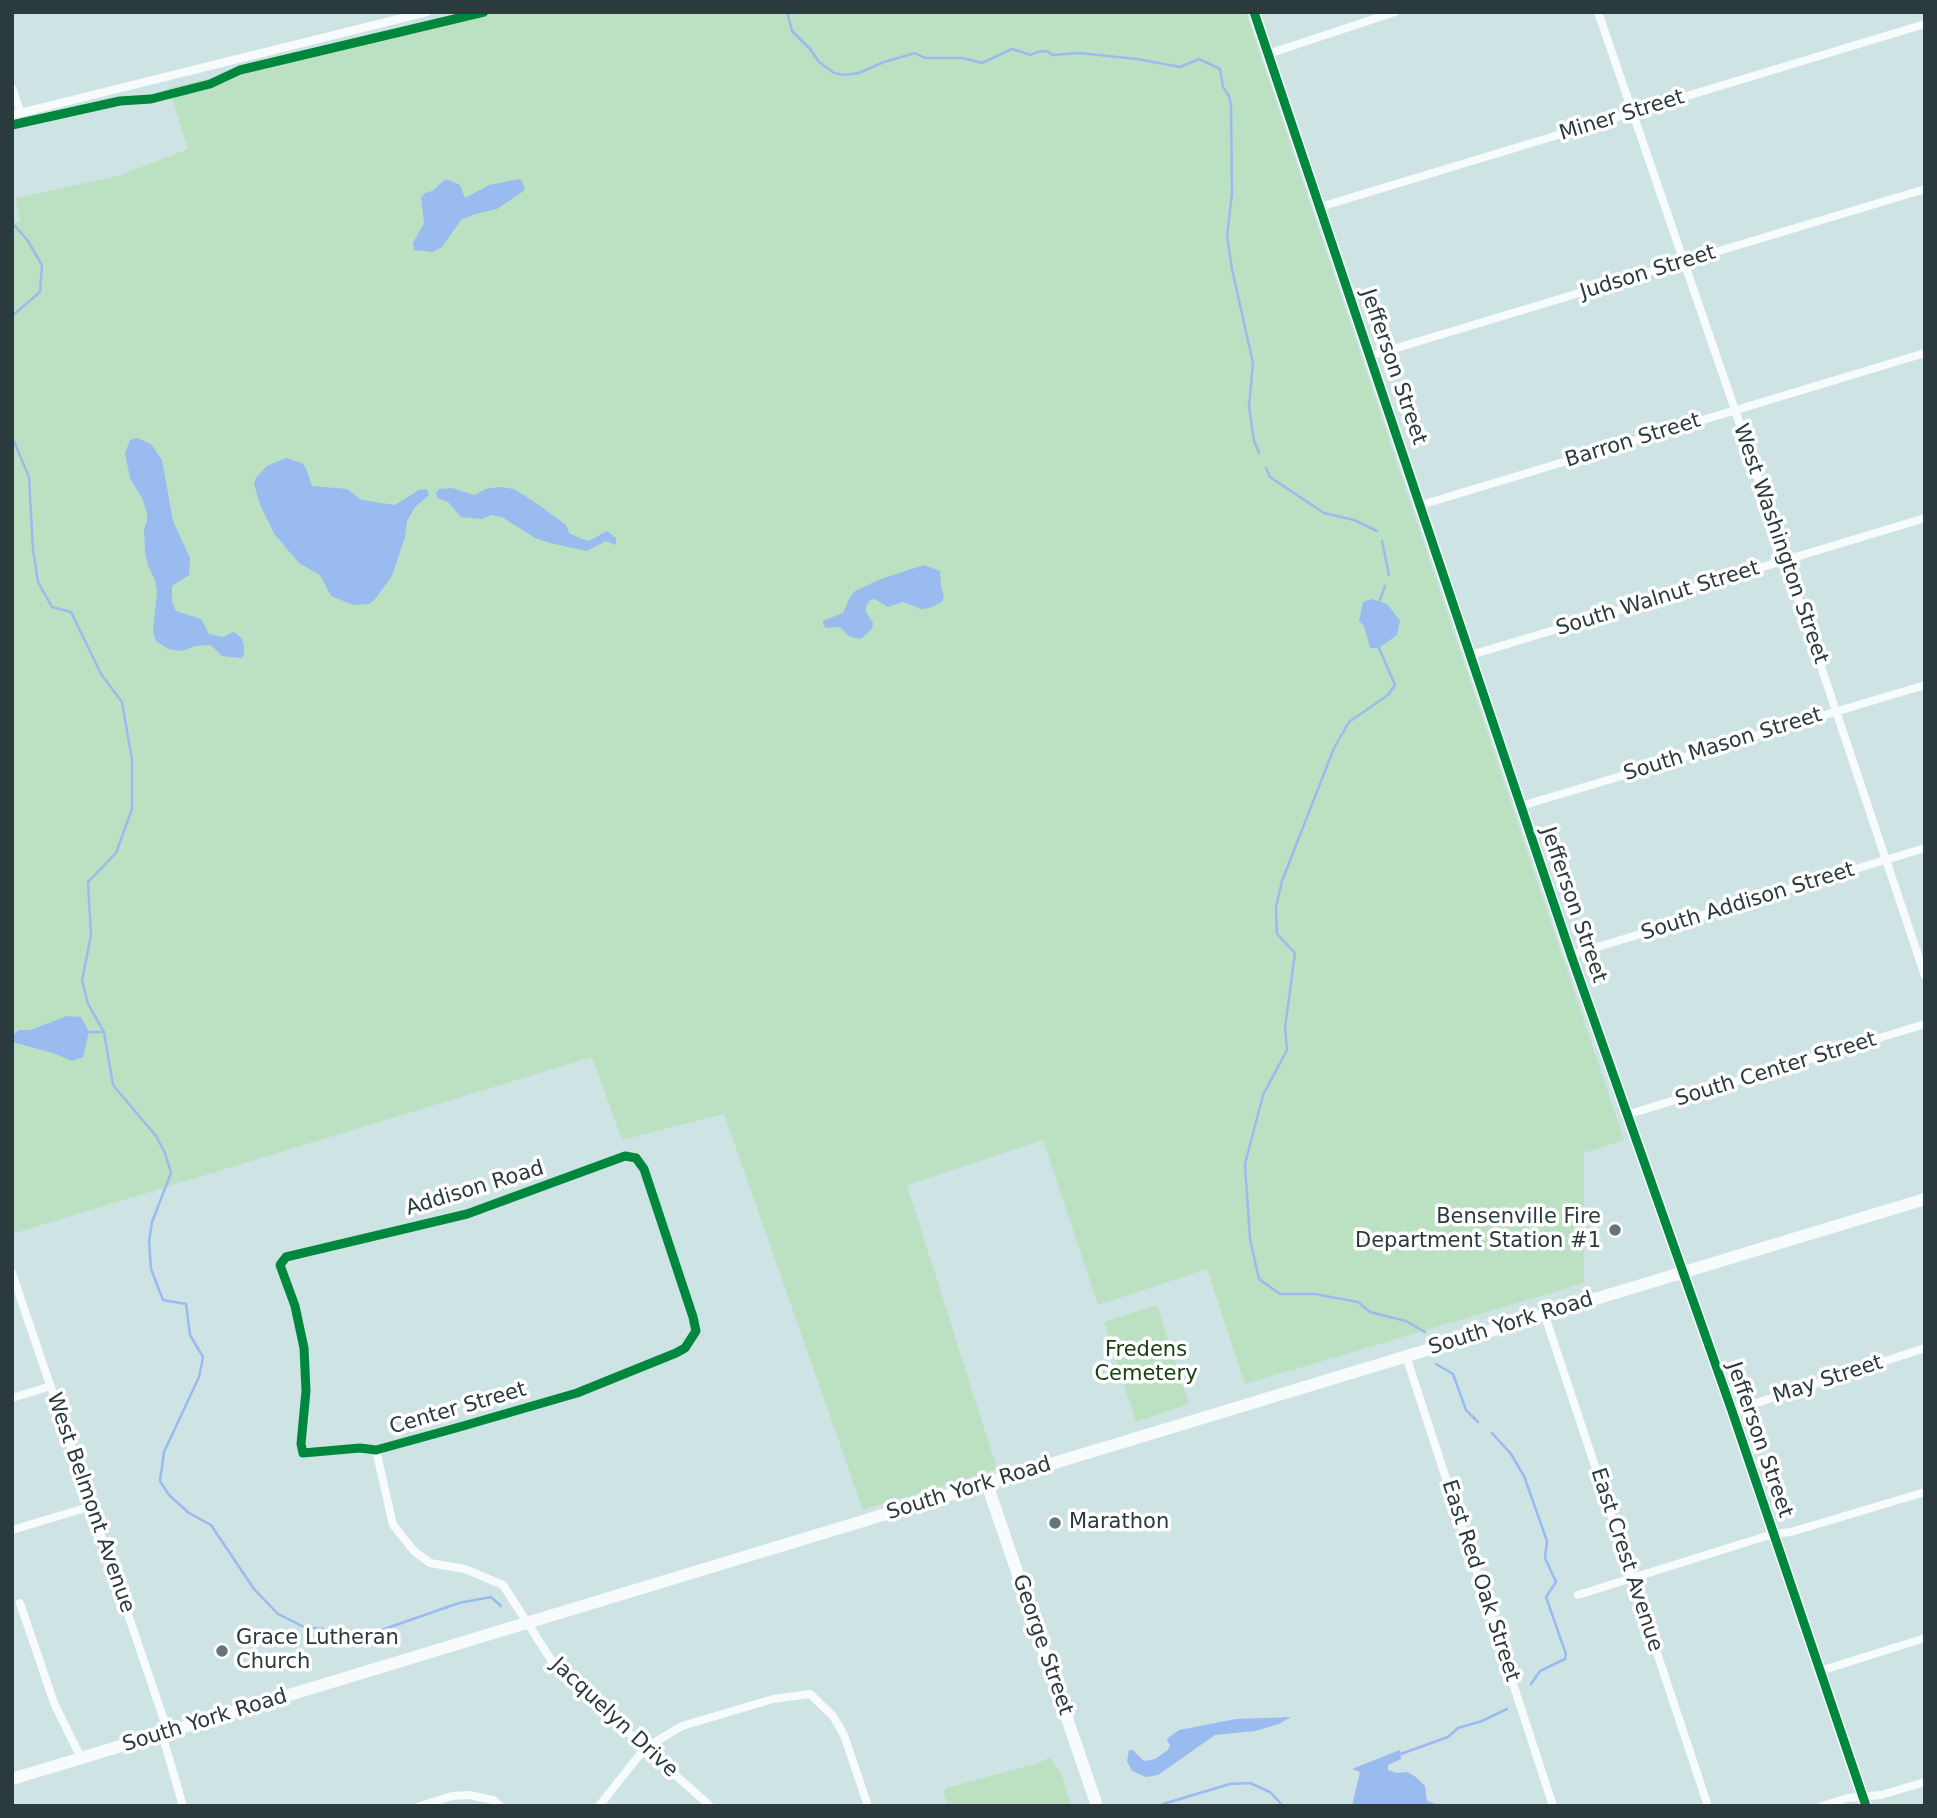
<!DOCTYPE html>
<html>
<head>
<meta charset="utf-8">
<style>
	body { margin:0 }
	#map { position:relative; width:1937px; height:1818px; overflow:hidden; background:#cee3e4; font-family:"DejaVu Sans",sans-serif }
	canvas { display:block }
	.frame { position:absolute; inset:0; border:14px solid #2b3a3c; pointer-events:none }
</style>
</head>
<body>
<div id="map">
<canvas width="1937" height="1818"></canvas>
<div class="frame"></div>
</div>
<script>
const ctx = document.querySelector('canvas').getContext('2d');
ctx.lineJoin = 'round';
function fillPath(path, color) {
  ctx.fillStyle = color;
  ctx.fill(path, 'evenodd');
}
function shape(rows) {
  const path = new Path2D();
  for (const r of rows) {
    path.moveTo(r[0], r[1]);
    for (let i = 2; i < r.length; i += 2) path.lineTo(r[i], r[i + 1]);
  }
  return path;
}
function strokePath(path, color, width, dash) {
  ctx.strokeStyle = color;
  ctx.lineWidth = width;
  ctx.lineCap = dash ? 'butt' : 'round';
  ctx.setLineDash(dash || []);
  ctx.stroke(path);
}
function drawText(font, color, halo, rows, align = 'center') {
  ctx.font = font + ' "DejaVu Sans",sans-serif';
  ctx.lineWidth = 7;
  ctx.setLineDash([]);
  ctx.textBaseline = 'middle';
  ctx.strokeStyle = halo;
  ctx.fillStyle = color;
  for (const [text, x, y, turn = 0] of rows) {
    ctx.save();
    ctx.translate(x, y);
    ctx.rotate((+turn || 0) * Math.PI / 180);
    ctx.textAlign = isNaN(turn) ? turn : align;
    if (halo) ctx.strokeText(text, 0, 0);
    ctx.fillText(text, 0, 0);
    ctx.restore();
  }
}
const green = shape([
	[487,12,1246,12,1624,1140,1584,1153,1584,1283,1245,1384,1207,1269,1098,1305,1043,1140,907,1185,997,1469,863,1510,724,1114,622,1140,592,1057,12,1234,12,222,20,222,16,198,118,176,188,149,169,88],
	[1157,1305,1189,1404,1136,1422,1104,1322],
	[1050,1757,1061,1773,1071,1806,948,1806,944,1793,946,1788,1036,1764]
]);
const water = shape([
	[446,179,460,185,465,198,489,185,519,179,522,181,525,190,497,209,472,215,461,220,442,247,433,252,414,250,413,243,424,223,421,198,425,193,432,191],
	[137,438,151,444,162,460,173,521,190,558,189,575,172,586,172,602,176,611,201,619,209,634,223,637,233,632,237,634,242,639,244,647,244,655,241,658,222,656,211,645,195,646,182,651,168,649,156,641,153,632,157,591,155,580,148,566,145,552,144,529,147,522,147,514,143,500,130,478,125,453,130,440],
	[286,458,302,463,306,468,312,486,347,489,362,500,395,505,419,490,427,489,429,495,415,507,407,521,405,537,392,576,375,599,369,604,353,605,331,596,320,575,299,563,275,535,260,505,254,484,256,478,267,466],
	[500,487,514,489,539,505,566,525,569,533,579,538,589,541,607,531,616,538,616,545,606,541,587,551,550,543,535,538,502,517,491,515,482,519,461,517,448,502,437,498,436,493,439,489,452,488,475,495,485,489],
	[924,565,940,571,941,586,944,597,942,602,929,608,921,609,903,602,888,607,875,599,870,600,866,606,866,612,873,623,872,629,861,639,850,637,840,627,826,628,823,624,823,621,843,613,849,599,855,591,878,580],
	[1372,599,1387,604,1400,621,1397,635,1379,648,1370,648,1364,626,1359,621,1363,602],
	[67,1016,81,1017,89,1032,83,1057,72,1061,53,1053,12,1042,13,1035,19,1030,30,1030],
	[1291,1717,1279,1724,1255,1731,1215,1735,1158,1775,1146,1777,1132,1771,1127,1761,1129,1750,1133,1750,1144,1761,1155,1759,1168,1750,1170,1745,1167,1741,1168,1738,1179,1730,1236,1719],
	[1400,1750,1401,1759,1388,1765,1388,1770,1397,1773,1407,1772,1416,1777,1425,1786,1427,1801,1443,1806,1352,1806,1360,1772,1352,1769]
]);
const stream = shape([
	[787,12,792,31,811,50,819,62,834,73,844,75,859,73,884,62,915,53,925,58,963,58,982,63,1012,49,1031,55,1037,52,1047,51,1052,55,1079,53,1137,59,1180,67,1199,59,1220,69,1223,87,1229,96,1231,106,1232,194,1227,235,1232,269,1253,363,1249,406,1254,441,1259,453],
	[12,316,40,292,42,265,28,241,15,226],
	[12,437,29,477,33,549,38,582,52,607,71,612,101,674,122,702,132,760,132,809,116,853,88,882,91,935,82,981,88,1004,104,1032],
	[1266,468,1270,477,1324,513,1354,520,1377,531],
	[1382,541,1389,575],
	[1380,600,1385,586],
	[1379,648,1395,685,1388,695,1349,722,1334,748,1282,881,1276,907,1277,934,1295,953,1285,1028,1287,1050,1263,1095,1245,1164,1250,1239,1259,1279,1280,1294,1315,1294,1358,1302,1370,1312,1406,1321,1425,1332],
	[89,1032,104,1032,113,1085,156,1136,165,1153,171,1173,152,1222,149,1241,151,1269,163,1300,186,1304,190,1335,203,1357,199,1377,164,1452,160,1481,169,1495,189,1513,211,1525,254,1589,278,1614,304,1627,370,1634,459,1603,491,1597,501,1606],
	[1436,1364,1453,1374,1466,1410,1478,1422],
	[1492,1433,1511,1454,1524,1476,1547,1541,1545,1558,1556,1582,1546,1597,1566,1654,1565,1659,1540,1671,1531,1684],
	[1398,1755,1448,1737,1458,1728,1482,1721,1507,1709],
	[1163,1804,1230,1784,1250,1783,1270,1792,1283,1806]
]);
const street = shape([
	[1598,12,1735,410,1925,976],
	[1268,54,1395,12],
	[12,88,21,113],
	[12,115,427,12],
	[1320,207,1925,24],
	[1370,356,1925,189],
	[1421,505,1925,353],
	[1471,655,1925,518],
	[1521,806,1925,685],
	[1571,955,1925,848],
	[1626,1115,1925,1024],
	[625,1156,636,1158,644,1169,693,1317,696,1331,685,1348,676,1353,577,1393,456,1428,376,1450,360,1448,303,1453,301,1444,306,1391,304,1348,295,1306,280,1265,286,1257,467,1214,625,1156],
	[12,1273,168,1732],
	[1544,1313,1708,1806],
	[1406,1356,1553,1806],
	[12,1398,51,1386],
	[1732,1411,1925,1348],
	[376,1450,393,1525,414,1551,430,1563,465,1569,503,1585,557,1669,710,1806],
	[12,1530,92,1506],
	[1578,1595,1773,1534,1791,1532,1925,1492],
	[20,1603,54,1703,81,1758],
	[1820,1671,1925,1638],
	[162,1734,183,1806],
	[420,1806,452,1796,469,1795,493,1800,500,1806],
	[599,1806,645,1748,682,1726,773,1699,810,1694,833,1716,844,1735,868,1806],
	[1822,1806,1848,1798,1881,1795,1925,1782]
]);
const secondary = shape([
	[1254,12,1571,955,1732,1411,1866,1806],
	[987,1484,1097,1806],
	[12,1779,1925,1199]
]);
const cycleway = shape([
	[1254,12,1571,955,1732,1411,1866,1806],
	[12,125,120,101,151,99,210,84,240,70,484,12],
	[625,1156,636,1158,644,1169,693,1317,696,1331,685,1348,676,1353,577,1393,456,1428,376,1450,360,1448,303,1453,301,1444,306,1391,304,1348,295,1306,280,1265,286,1257,467,1214,625,1156]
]);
const markers = [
	[1615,1230,7,"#647577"],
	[1055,1523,7,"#647577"],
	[222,1651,7,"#647577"]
];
const streetNames = [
	["Miner Street",1622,116,-17],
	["Judson Street",1648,273,-17],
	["Jefferson Street",1393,367,71],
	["Barron Street",1633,441,-17],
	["West Washington Street",1780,544,71],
	["South Walnut Street",1658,599,-17],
	["South Mason Street",1723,745,-17],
	["South Addison Street",1748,902,-17],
	["Jefferson Street",1573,905,71],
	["South Center Street",1776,1070,-17],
	["Addison Road",475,1189,-17],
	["South York Road",1511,1324,-17],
	["May Street",1828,1380,-18],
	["Center Street",458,1409,-16],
	["Jefferson Street",1759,1440,71],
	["South York Road",969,1489,-17],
	["West Belmont Avenue",90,1503,71],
	["East Crest Avenue",1626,1560,72],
	["East Red Oak Street",1480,1581,72],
	["George Street",1042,1645,71],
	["Jacquelyn Drive",614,1718,43],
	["South York Road",205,1721,-17]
];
const poiNames = [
	["Bensenville Fire",1601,1218,"right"],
	["Department Station #1",1601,1242,"right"],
	["Marathon",1069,1523],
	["Grace Lutheran",236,1639],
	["Church",236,1663]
];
const parkNames = [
	["Fredens",1146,1351],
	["Cemetery",1146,1375]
];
fillPath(green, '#bce1c2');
fillPath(water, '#9abbef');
strokePath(stream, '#9abbef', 2.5);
strokePath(street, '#f8fbfb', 8);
strokePath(secondary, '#f8fbfb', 12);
strokePath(cycleway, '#00873e', 9);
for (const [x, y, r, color] of markers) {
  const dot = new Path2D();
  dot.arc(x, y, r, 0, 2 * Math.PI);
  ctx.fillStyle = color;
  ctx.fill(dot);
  strokePath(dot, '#fff', 2.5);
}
drawText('21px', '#2b3a3c', '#fff', streetNames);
drawText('21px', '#2b3a3c', '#fff', poiNames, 'left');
drawText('21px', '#174112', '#fff', parkNames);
</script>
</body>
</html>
